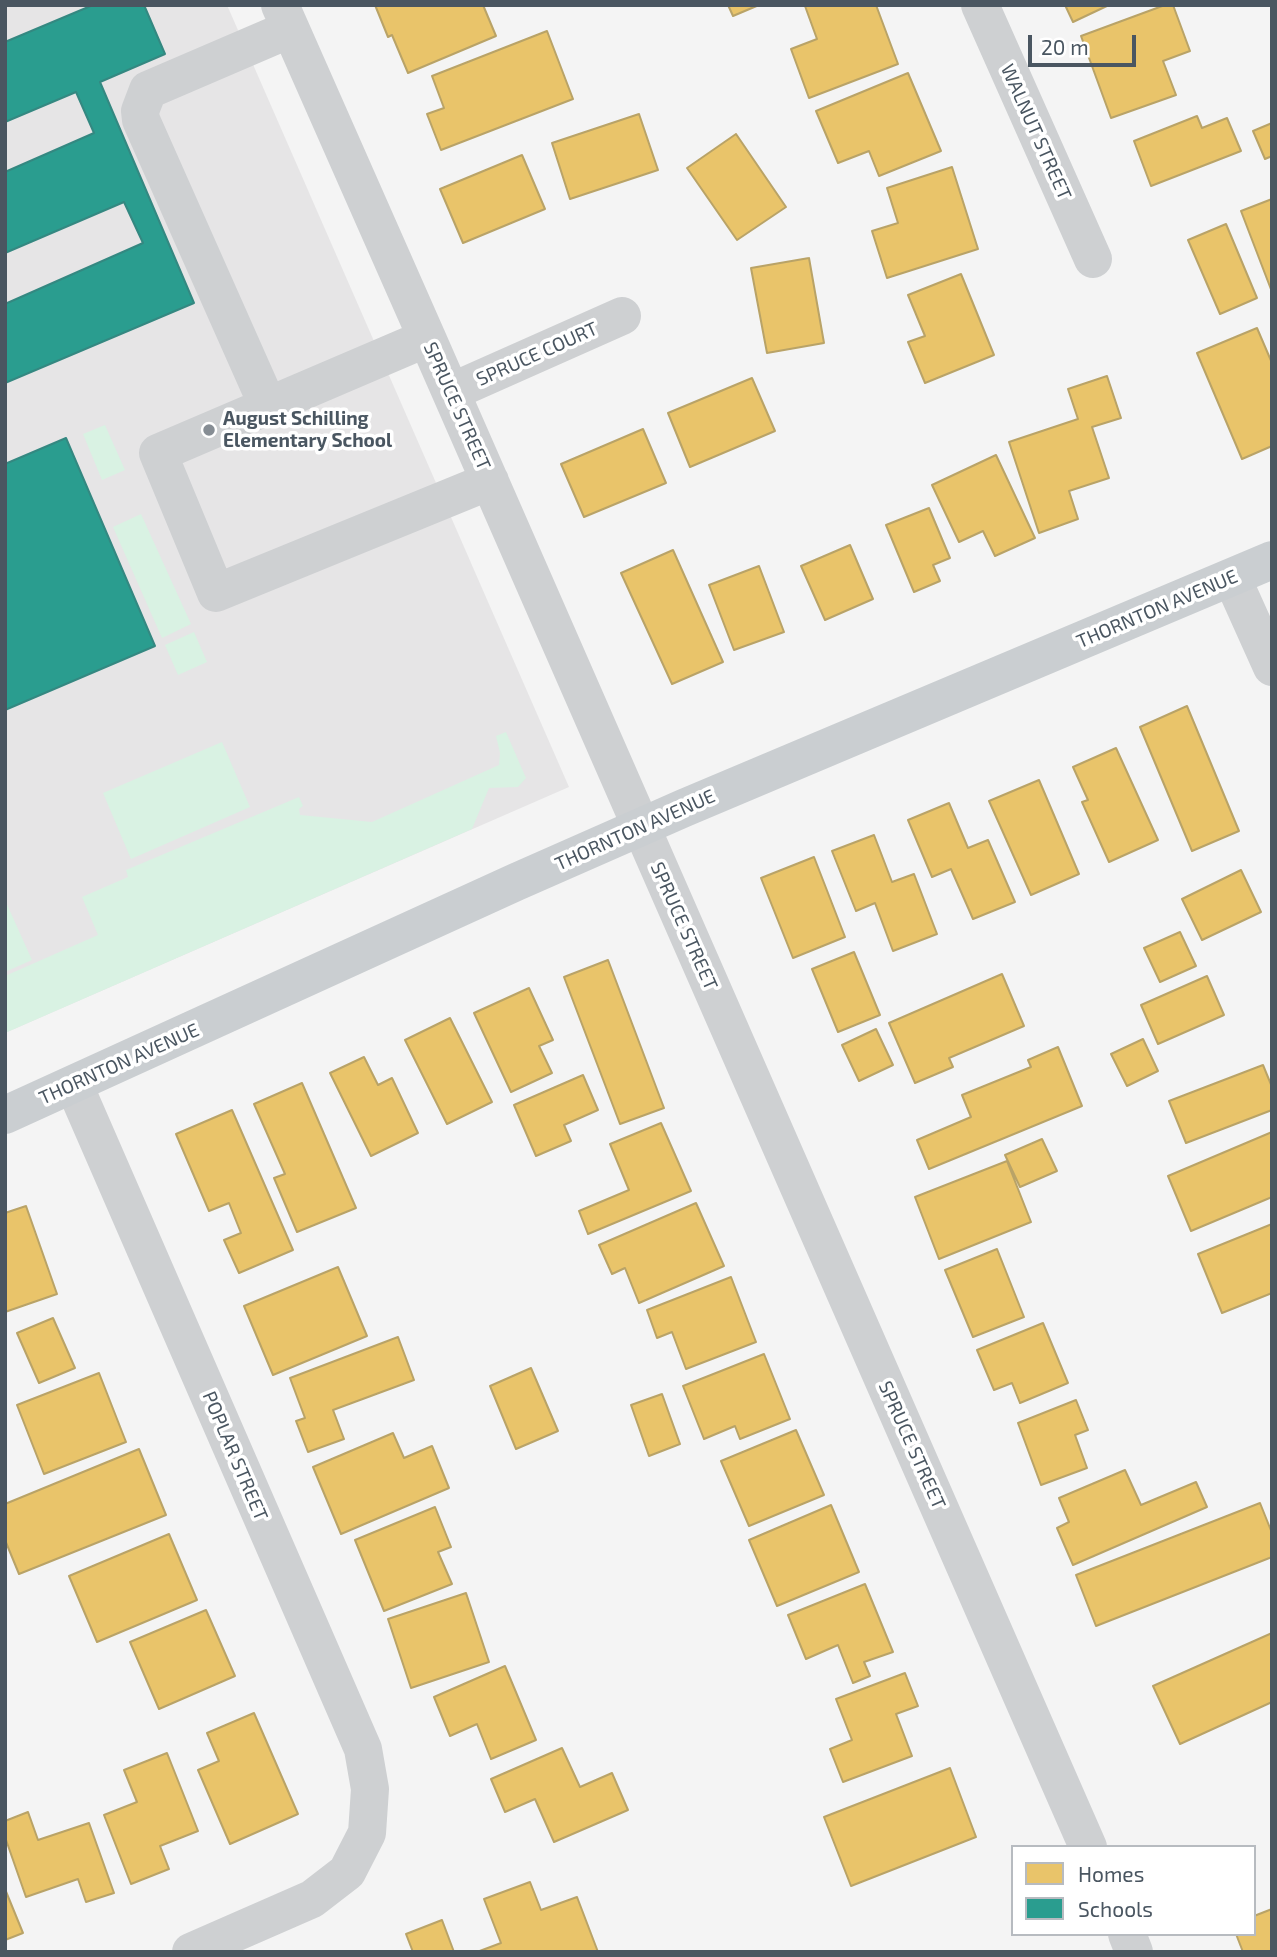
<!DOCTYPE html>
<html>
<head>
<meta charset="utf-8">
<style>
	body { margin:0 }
	#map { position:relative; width:1277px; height:1957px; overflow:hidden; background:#f4f4f4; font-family:"Exo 2",sans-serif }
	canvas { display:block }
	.frame { position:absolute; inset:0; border:7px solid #4a5661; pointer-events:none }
	.legend { position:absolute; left:1011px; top:1845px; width:245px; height:91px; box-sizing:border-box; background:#fff; border:2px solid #b7bbc0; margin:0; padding:9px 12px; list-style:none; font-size:21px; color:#4a5661 }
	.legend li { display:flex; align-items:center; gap:14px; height:35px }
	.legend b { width:35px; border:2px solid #b7bbc0 }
	.scale { position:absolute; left:1028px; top:35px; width:108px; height:32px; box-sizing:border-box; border:4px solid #4a5661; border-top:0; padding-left:9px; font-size:21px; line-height:24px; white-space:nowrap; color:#4a5661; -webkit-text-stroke:5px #fff; paint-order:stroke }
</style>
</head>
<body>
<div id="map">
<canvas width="1277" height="1957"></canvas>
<div class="frame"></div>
<ul class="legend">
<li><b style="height:19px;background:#e9c46a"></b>Homes</li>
<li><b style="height:19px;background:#2a9d8f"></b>Schools</li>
</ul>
<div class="scale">20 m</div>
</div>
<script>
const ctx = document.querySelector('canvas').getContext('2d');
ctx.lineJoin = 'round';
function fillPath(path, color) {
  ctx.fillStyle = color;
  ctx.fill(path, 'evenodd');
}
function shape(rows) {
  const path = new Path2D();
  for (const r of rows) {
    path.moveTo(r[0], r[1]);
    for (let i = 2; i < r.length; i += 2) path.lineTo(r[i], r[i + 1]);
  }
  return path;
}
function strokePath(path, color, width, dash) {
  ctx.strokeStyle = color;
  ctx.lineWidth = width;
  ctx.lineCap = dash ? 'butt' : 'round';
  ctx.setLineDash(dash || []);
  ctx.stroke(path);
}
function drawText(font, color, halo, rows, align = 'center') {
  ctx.font = font + ' "Exo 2",sans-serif';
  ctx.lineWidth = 7;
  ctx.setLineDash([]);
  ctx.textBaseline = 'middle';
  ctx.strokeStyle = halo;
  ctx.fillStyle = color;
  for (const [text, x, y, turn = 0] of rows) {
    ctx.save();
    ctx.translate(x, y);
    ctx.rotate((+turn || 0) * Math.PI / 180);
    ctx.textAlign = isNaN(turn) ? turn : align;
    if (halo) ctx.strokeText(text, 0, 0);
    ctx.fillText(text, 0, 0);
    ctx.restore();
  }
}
const education = shape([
	[5,5,227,5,569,787,5,1033]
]);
const green = shape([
	[105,425,125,470,102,480,83,434],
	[141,514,191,624,162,638,113,527],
	[194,632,207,662,178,675,165,645],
	[506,732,526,778,518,787,489,788,472,829,5,1033,5,976,98,935,82,897,128,877,126,870,299,797,303,806,299,809,300,815,372,822,499,765,500,753,496,736],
	[222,742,250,807,131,859,103,793],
	[5,900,32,960,5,972]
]);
const homes = shape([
	[375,5,483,5,496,36,408,73,392,35,388,37,375,5],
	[728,5,759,5,733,16,728,5],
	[808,5,876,5,898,64,809,98,791,49,817,39,805,6,808,5],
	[1065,5,1109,5,1073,22,1065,5],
	[1165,5,1173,5,1190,51,1163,61,1176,95,1111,118,1081,36,1165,5],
	[547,31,573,99,441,150,427,114,444,108,432,76,547,31],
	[908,73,941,151,879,176,869,151,838,163,816,111,908,73],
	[639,114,658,170,570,199,552,143,639,114],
	[1197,116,1202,128,1227,118,1241,151,1151,186,1134,141,1197,116],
	[1272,123,1272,156,1265,159,1253,131,1272,123],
	[736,134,786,207,737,240,687,168,736,134],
	[522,155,545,209,463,243,440,189,522,155],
	[952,167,978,249,887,278,872,231,898,223,887,188,952,167],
	[1272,199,1272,292,1241,211,1272,199],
	[1226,224,1257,298,1220,314,1188,240,1226,224],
	[809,258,824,343,767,353,751,268,809,258],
	[961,274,994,355,925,383,908,342,925,336,908,295,961,274],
	[1257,328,1272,363,1272,446,1242,459,1197,353,1257,328],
	[1107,376,1121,418,1092,427,1109,478,1069,491,1078,519,1039,533,1009,442,1078,419,1068,389,1107,376],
	[752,378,775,431,690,467,668,413,752,378],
	[643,429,666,483,584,517,561,464,643,429],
	[996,455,1035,538,995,556,983,531,959,542,932,485,996,455],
	[929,508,950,558,933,565,940,581,914,592,886,525,929,508],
	[850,545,873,599,825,620,801,566,850,545],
	[673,550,723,662,672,684,621,573,673,550],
	[759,566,784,632,734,650,709,585,759,566],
	[1187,706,1239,831,1192,851,1140,727,1187,706],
	[1116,748,1158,840,1109,862,1082,802,1088,800,1073,767,1116,748],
	[1039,780,1079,874,1031,895,989,801,1039,780],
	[949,803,968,848,988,840,1015,902,973,919,951,869,932,877,908,820,949,803],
	[874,835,892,882,914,874,937,934,893,951,875,903,856,911,832,851,874,835],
	[814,857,845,937,793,958,761,878,814,857],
	[1241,870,1261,912,1202,940,1182,899,1241,870],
	[1180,932,1196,966,1160,982,1144,948,1180,932],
	[854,952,880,1015,838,1032,812,969,854,952],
	[608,960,664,1108,620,1124,564,977,608,960],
	[1002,974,1024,1026,949,1058,953,1067,915,1083,889,1023,1002,974],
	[1207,976,1224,1015,1158,1044,1141,1005,1207,976],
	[529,988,553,1040,539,1046,552,1073,511,1092,474,1013,529,988],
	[450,1018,492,1102,447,1124,405,1040,450,1018],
	[876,1029,893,1065,859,1081,842,1045,876,1029],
	[1143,1039,1158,1071,1127,1086,1111,1054,1143,1039],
	[1058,1047,1082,1106,929,1169,917,1140,971,1117,962,1095,1031,1067,1028,1060,1058,1047],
	[364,1057,378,1085,392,1078,418,1133,371,1156,330,1073,364,1057],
	[1263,1065,1272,1087,1272,1110,1186,1143,1169,1101,1263,1065],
	[583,1075,598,1110,564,1125,571,1141,536,1156,514,1105,583,1075],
	[302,1083,356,1208,297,1232,274,1178,285,1174,254,1104,302,1083],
	[232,1110,293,1250,239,1273,224,1240,241,1233,229,1203,209,1211,176,1134,232,1110],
	[661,1123,691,1191,588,1234,579,1211,629,1190,610,1144,661,1123],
	[1272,1132,1272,1197,1191,1231,1168,1176,1272,1132],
	[1042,1139,1057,1171,1020,1187,1005,1155,1042,1139],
	[1007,1161,1031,1222,939,1259,915,1197,1007,1161],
	[696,1203,724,1266,639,1303,625,1268,612,1274,599,1245,696,1203],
	[26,1206,57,1294,5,1312,5,1213,26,1206],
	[1272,1224,1272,1293,1222,1313,1198,1254,1272,1224],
	[997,1249,1024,1317,973,1337,945,1270,997,1249],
	[338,1267,367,1336,273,1375,244,1306,338,1267],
	[731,1277,756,1342,686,1369,672,1332,657,1338,647,1310,731,1277],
	[53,1318,75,1368,39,1383,17,1333,53,1318],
	[1043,1323,1068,1383,1020,1403,1012,1383,994,1390,977,1350,1043,1323],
	[398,1337,414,1380,333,1410,344,1439,308,1452,296,1421,305,1418,290,1378,398,1337],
	[764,1354,790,1419,740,1439,735,1426,704,1439,683,1386,764,1354],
	[531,1368,558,1431,516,1449,490,1386,531,1368],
	[99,1373,126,1442,44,1474,17,1405,99,1373],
	[662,1394,680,1444,649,1456,631,1405,662,1394],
	[1076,1400,1088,1430,1075,1435,1087,1468,1041,1485,1018,1423,1076,1400],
	[796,1430,824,1495,749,1526,721,1461,796,1430],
	[393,1433,404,1458,432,1446,449,1488,341,1534,313,1467,393,1433],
	[139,1449,166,1515,19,1574,5,1540,5,1504,139,1449],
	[1125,1470,1141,1505,1196,1482,1207,1507,1073,1565,1057,1528,1069,1522,1059,1498,1125,1470],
	[1260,1503,1272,1533,1272,1557,1096,1626,1076,1575,1260,1503],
	[831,1505,859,1572,777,1606,749,1540,831,1505],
	[435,1507,451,1547,438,1552,452,1584,384,1611,355,1540,435,1507],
	[169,1534,197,1600,97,1642,69,1576,169,1534],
	[865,1584,893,1652,864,1662,870,1676,853,1683,838,1645,806,1659,788,1615,865,1584],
	[466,1593,489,1662,411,1688,388,1619,466,1593],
	[206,1610,235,1676,159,1709,130,1642,206,1610],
	[1272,1633,1272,1702,1180,1744,1153,1686,1272,1633],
	[505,1666,536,1740,491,1759,477,1724,450,1736,434,1697,505,1666],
	[905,1673,918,1706,896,1714,912,1756,843,1782,830,1749,852,1740,836,1699,905,1673],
	[254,1713,298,1814,230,1844,198,1770,219,1761,207,1733,254,1713],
	[562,1748,580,1787,612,1773,628,1810,554,1842,535,1799,505,1812,491,1779,562,1748],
	[167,1753,198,1831,160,1846,169,1869,131,1884,104,1815,137,1802,124,1770,167,1753],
	[950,1768,976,1837,851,1886,824,1817,950,1768],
	[28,1812,38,1840,89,1823,114,1893,86,1902,78,1879,26,1897,5,1837,5,1821,28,1812],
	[530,1882,541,1910,577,1897,598,1952,477,1952,501,1943,484,1899,530,1882],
	[5,1889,23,1933,5,1940,5,1889],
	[1272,1909,1272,1952,1243,1952,1236,1934,1254,1934,1254,1916,1272,1909],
	[442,1920,454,1952,413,1952,406,1934,442,1920]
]);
const schools = shape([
	[93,5,144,5,165,54,100,82,194,303,5,383,5,304,143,243,124,202,5,253,5,172,94,133,76,92,5,122,5,42,93,5],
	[66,438,155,646,5,710,5,464,66,438]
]);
const minor = shape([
	[280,5,427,338,1088,1847],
	[980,5,1093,259],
	[290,29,148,90,140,111,141,120,268,406,427,338],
	[451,392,622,316],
	[268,406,158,453,216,593,490,481],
	[1232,578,1272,667],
	[74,1085,363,1749,370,1789,367,1833,347,1872,312,1899,191,1952],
	[1127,1934,1134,1952]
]);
const major = shape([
	[5,1115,516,882,684,808,1272,560]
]);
const markers = [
	[209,430,7,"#868d94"]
];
const streetNames = [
	["WALNUT STREET",1036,132,66],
	["SPRUCE COURT",537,354,-24],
	["SPRUCE STREET",457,406,66],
	["THORNTON AVENUE",1157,609,-23],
	["THORNTON AVENUE",635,830,-24],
	["SPRUCE STREET",684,926,66],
	["THORNTON AVENUE",119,1064,-24],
	["SPRUCE STREET",912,1445,66],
	["POPLAR STREET",235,1456,67]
];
const poiNames = [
	["August Schilling",223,419],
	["Elementary School",223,441]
];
fillPath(education, '#e6e5e6');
fillPath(green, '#d9f2e3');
fillPath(homes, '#e9c46a');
strokePath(homes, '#b9a367', 2);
fillPath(schools, '#2a9d8f');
strokePath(schools, '#348881', 2);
strokePath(minor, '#ced0d2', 38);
strokePath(major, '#caced1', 38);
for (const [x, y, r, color] of markers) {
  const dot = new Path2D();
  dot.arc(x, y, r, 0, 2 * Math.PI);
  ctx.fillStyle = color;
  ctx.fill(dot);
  strokePath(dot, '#fff', 2.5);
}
drawText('19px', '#4a5661', '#fff', streetNames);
drawText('bold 19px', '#4a5661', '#fff', poiNames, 'left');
</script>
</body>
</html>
